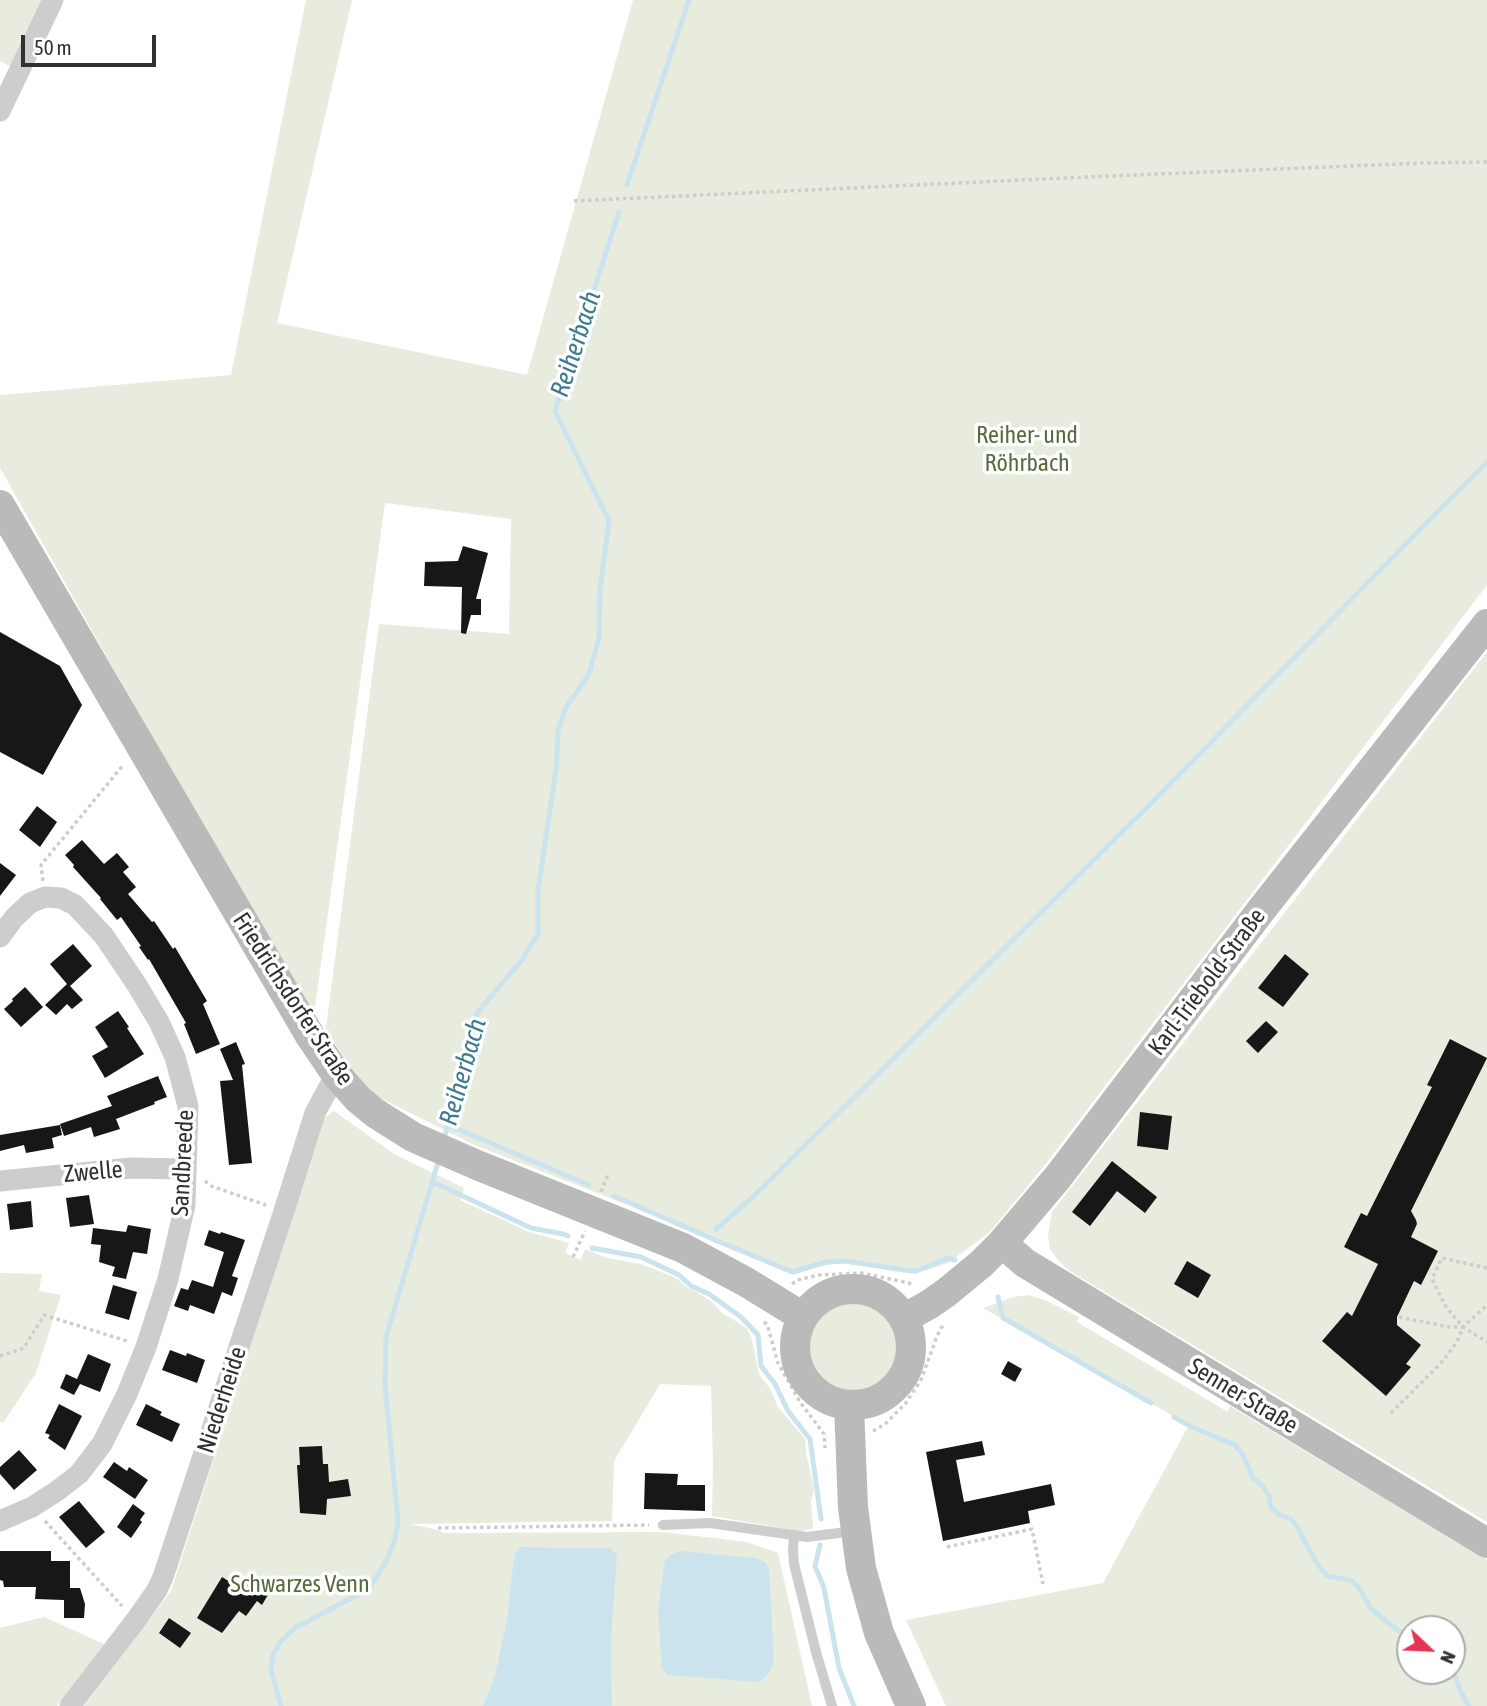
<!DOCTYPE html>
<html>
<head>
<meta charset="utf-8">
<style>
	body { margin:0 }
	#map { position:relative; width:1487px; height:1706px; overflow:hidden; background:#fff; font-family:"Asap Condensed",sans-serif }
	canvas { display:block }
	.north { position:absolute; left:1396px; top:1615px; width:70px; height:70px; box-sizing:border-box; background:#fff; border:2px solid #acacac; border-radius:50%; rotate:113deg; font-size:19px; font-weight:700; line-height:28px; text-align:center; color:#303030 }
	.north::after { content:''; display:block; margin:auto; width:24px; height:32px; background:#e33557; clip-path:polygon(50% 0,100% 100%,50% 72%,0 100%) }
	.scale { position:absolute; left:21px; top:35px; width:135px; height:32px; box-sizing:border-box; border:4px solid #303030; border-top:0; padding-left:9px; font-size:21px; line-height:24px; white-space:nowrap; color:#303030; -webkit-text-stroke:5px #fff; paint-order:stroke }
</style>
</head>
<body>
<div id="map">
<canvas width="1487" height="1706"></canvas>
<div class="north">N</div>
<div class="scale">50 m</div>
</div>
<script>
const ctx = document.querySelector('canvas').getContext('2d');
ctx.lineJoin = 'round';
function fillPath(path, color) {
  ctx.fillStyle = color;
  ctx.fill(path, 'evenodd');
}
function shape(rows) {
  const path = new Path2D();
  for (const r of rows) {
    if (r.length === 3) {
      path.moveTo(r[0] + r[2], r[1]);
      path.arc(r[0], r[1], r[2], 0, 2 * Math.PI);
      continue;
    }
    path.moveTo(r[0], r[1]);
    for (let i = 2; i < r.length; i += 2) path.lineTo(r[i], r[i + 1]);
  }
  return path;
}
function strokePath(path, color, width, dash) {
  ctx.strokeStyle = color;
  ctx.lineWidth = width;
  ctx.lineCap = dash ? 'butt' : 'round';
  ctx.setLineDash(dash || []);
  ctx.stroke(path);
}
function drawText(font, color, halo, rows, align = 'center') {
  ctx.font = font + ' "Asap Condensed",sans-serif';
  ctx.lineWidth = 7;
  ctx.setLineDash([]);
  ctx.textBaseline = 'middle';
  ctx.strokeStyle = halo;
  ctx.fillStyle = color;
  for (const [text, x, y, turn = 0] of rows) {
    ctx.save();
    ctx.translate(x, y);
    ctx.rotate((+turn || 0) * Math.PI / 180);
    ctx.textAlign = isNaN(turn) ? turn : align;
    if (halo) ctx.strokeText(text, 0, 0);
    ctx.fillText(text, 0, 0);
    ctx.restore();
  }
}
const green = shape([
	[0,0,44,0,12,67,0,61],
	[306,0,352,0,277,323,527,375,633,0,1487,0,1487,585,1044,1166,990,1232,948,1263,917,1273,846,1262,814,1267,790,1274,638,1209,477,1146,388,1102,378,1097,357,1080,325,1035,379,624,509,634,511,519,385,503,313,1021,0,468,0,395,231,375],
	[1487,652,1487,1522,1068,1270,1058,1260,1050,1249,1048,1235,1052,1212],
	[334,1111,394,1154,464,1188,460,1200,529,1232,569,1243,565,1253,581,1260,585,1249,607,1258,641,1264,676,1278,688,1288,695,1291,712,1302,722,1313,747,1328,752,1340,759,1374,771,1390,778,1407,805,1439,806,1453,814,1489,811,1502,813,1529,799,1531,712,1516,713,1463,711,1386,660,1384,614,1461,612,1521,410,1524,438,1530,443,1533,662,1532,747,1542,778,1553,812,1706,612,1706,609,1548,521,1547,514,1555,507,1619,495,1675,483,1706,84,1706,171,1591,324,1118],
	[0,1273,42,1274,39,1291,61,1295,36,1373,3,1423,0,1421],
	[1028,1295,1045,1300,1079,1317,1077,1322,1228,1412,1230,1406,1487,1560,1487,1706,946,1706,906,1620,1103,1583,1189,1425,983,1308,1013,1297],
	[1410,1629,1452,1629,1452,1671,1410,1671],
	[853,1347,49],
	[44,1617,104,1644,57,1706,0,1706,0,1628]
]);
const water = shape([
	[520,1547,610,1548,617,1555,611,1639,612,1706,483,1706,495,1675,507,1619,514,1555],
	[680,1551,756,1558,766,1563,769,1570,774,1660,769,1673,759,1682,667,1675,662,1668,658,1610,665,1560,671,1555]
]);
const stream = shape([
	[627,185,689,0],
	[448,1125,589,1185],
	[444,1139,460,1078,471,1047,477,1013,522,960,538,934,538,890,556,770,558,731,565,709,589,674,599,638,600,589,609,521,555,411,619,212],
	[433,1182,531,1228,563,1234,568,1236],
	[614,1196,722,1243,793,1272,826,1262,845,1261,904,1270,916,1271,948,1258,955,1260],
	[716,1229,755,1195,899,1053,1151,803,1487,462],
	[592,1248,641,1257,679,1275,691,1286,709,1294,741,1317,758,1335,761,1366,775,1384,788,1411,810,1439,821,1519],
	[998,1297,1003,1318,1005,1319,1151,1403],
	[1174,1417,1192,1427,1235,1445,1243,1455,1253,1478,1262,1485,1269,1496,1271,1508,1280,1515,1291,1519,1296,1525,1316,1562,1327,1576,1350,1580,1358,1586,1371,1609,1399,1631,1410,1634],
	[820,1545,815,1566,824,1588,839,1668,854,1706],
	[1452,1668,1461,1692,1469,1706],
	[281,1706,271,1670,273,1655,281,1641,295,1628,355,1596,372,1584,388,1558,395,1539,398,1521,385,1384,386,1337,439,1159]
]);
const building = shape([
	[463,546,488,553,476,599,481,599,481,615,471,615,466,634,461,633,462,587,424,586,425,562,458,561],
	[0,632,60,666,82,705,43,775,0,752],
	[37,806,57,822,40,847,19,830],
	[82,840,104,864,117,853,129,867,123,872,136,887,128,894,152,922,154,921,173,949,175,947,207,1001,203,1004,220,1044,196,1054,184,1024,186,1023,149,959,148,960,139,947,141,946,121,917,117,920,100,899,101,898,73,867,74,865,65,855],
	[0,863,16,875,0,896],
	[73,944,92,966,70,986,83,1000,72,1009,67,1004,56,1015,45,1005,67,984,50,964],
	[1285,954,1309,974,1283,1007,1258,988],
	[25,987,43,1007,21,1027,4,1009,13,1001,12,999],
	[118,1011,129,1027,127,1028,144,1054,105,1078,92,1056,108,1047,95,1027],
	[1266,1021,1278,1032,1258,1053,1246,1041],
	[1450,1039,1487,1058,1411,1211,1416,1220,1417,1224,1411,1237,1438,1251,1421,1285,1414,1281,1397,1317,1397,1325,1421,1345,1406,1364,1411,1367,1386,1396,1322,1341,1347,1312,1352,1316,1378,1264,1344,1247,1361,1213,1367,1216,1432,1087,1427,1085],
	[236,1042,245,1064,242,1065,252,1163,229,1165,220,1081,233,1080,220,1049],
	[158,1076,167,1097,154,1102,155,1104,116,1119,120,1129,94,1137,91,1127,64,1136,60,1124,112,1106,107,1096],
	[1140,1112,1172,1116,1168,1150,1137,1146],
	[60,1125,62,1135,52,1138,54,1148,26,1153,24,1145,0,1151,0,1135],
	[1112,1161,1157,1197,1145,1213,1117,1191,1090,1226,1072,1212],
	[89,1195,94,1224,70,1227,66,1198],
	[31,1201,33,1227,10,1230,7,1204],
	[128,1225,151,1229,147,1254,133,1252,126,1279,112,1276,115,1267,99,1262,101,1245,91,1244,93,1228,126,1232],
	[209,1230,220,1234,221,1232,245,1240,232,1276,238,1278,232,1296,222,1292,214,1314,190,1305,188,1311,174,1306,181,1288,188,1290,192,1280,213,1287,224,1252,204,1245],
	[1187,1261,1211,1275,1198,1298,1174,1284],
	[113,1285,137,1292,129,1320,105,1313],
	[170,1350,186,1356,187,1353,205,1360,197,1383,162,1370],
	[88,1354,111,1364,100,1392,80,1384,74,1395,60,1388,66,1374,77,1379],
	[1008,1361,1022,1369,1015,1382,1001,1374],
	[59,1404,82,1416,65,1450,48,1438,50,1435,45,1433],
	[146,1404,162,1412,160,1415,180,1424,172,1442,136,1425],
	[982,1441,985,1455,956,1460,964,1502,1051,1484,1055,1505,1028,1511,1030,1523,943,1541,926,1452],
	[322,1446,323,1464,328,1464,329,1482,348,1479,351,1496,327,1499,326,1515,300,1513,297,1465,300,1465,299,1447],
	[19,1450,37,1470,14,1490,0,1474,0,1467],
	[114,1462,127,1471,129,1467,148,1480,135,1499,103,1477],
	[645,1473,678,1474,677,1485,705,1485,705,1511,644,1509],
	[79,1501,105,1532,86,1548,59,1517],
	[133,1504,145,1513,140,1520,142,1522,131,1538,117,1527],
	[0,1551,51,1551,51,1561,70,1561,70,1588,80,1588,85,1604,84,1618,64,1618,64,1600,35,1599,36,1587,4,1587,3,1581,0,1580],
	[222,1577,238,1587,244,1577,269,1593,262,1605,257,1601,246,1616,239,1611,222,1633,197,1618],
	[169,1618,191,1633,180,1648,159,1633]
]);
const path = shape([
	[574,201,1086,177,1423,163,1487,162],
	[43,881,41,865,124,764],
	[205,1181,211,1186,266,1205],
	[601,1192,608,1174],
	[573,1257,585,1231],
	[1487,1268,1442,1258,1432,1279,1446,1307,1457,1320,1463,1327,1487,1342],
	[792,1284,797,1280,819,1275,861,1273,909,1283,913,1286],
	[1399,1317,1449,1327,1463,1327],
	[764,1322,767,1324,778,1363,800,1402,824,1434,825,1448],
	[0,1356,24,1348,44,1315,127,1341],
	[1391,1413,1441,1363,1457,1342,1463,1327,1487,1305],
	[873,1431,885,1424,905,1404,921,1380,937,1336,944,1323],
	[45,1521,122,1606],
	[438,1528,649,1525],
	[947,1547,1032,1529,1043,1584]
]);
const lane = shape([
	[663,1525,710,1523,807,1537,855,1531],
	[794,1536,793,1550,794,1564,816,1652,832,1706]
]);
const street = shape([
	[0,111,53,0],
	[0,937,14,918,30,903,45,897,61,898,75,905,104,936,137,985,159,1022,175,1057,188,1106,185,1205,168,1279,146,1347,127,1394,102,1444,79,1474,57,1491,32,1507,0,1521],
	[0,1181,131,1168,185,1169],
	[70,1706,136,1620,157,1590,163,1577,284,1211,315,1113,336,1074]
]);
const secondary = shape([
	[0,505,309,1034,336,1074,358,1099,375,1113,413,1137,477,1165,683,1248,746,1282,803,1317],
	[1002,1243,1025,1263,1487,1543],
	[853,1347,58],
	[905,1318,930,1304,947,1292,981,1264,1002,1243,1058,1177,1262,909,1487,624],
	[849,1405,853,1507,861,1568,879,1633,911,1706]
]);
const parkNames = [
	["Reiher- und",1027,435],
	["Röhrbach",1027,463],
	["Schwarzes Venn",300,1584]
];
const streetNames = [
	["Karl-Triebold-Straße",1207,982,-53],
	["Friedrichsdorfer Straße",293,999,57],
	["Sandbreede",183,1163,-87],
	["Zwelle",93,1172,-5],
	["Senner Straße",1243,1396,31],
	["Niederheide",222,1400,-72]
];
const waterNames = [
	["Reiherbach",576,344,-72],
	["Reiherbach",463,1072,-74]
];
fillPath(green, '#e7ecde');
fillPath(water, '#cae3ec');
strokePath(stream, '#cae3ec', 5);
fillPath(building, '#171717');
strokePath(path, '#cdcdcd', 3.5, [3.5, 3.5]);
strokePath(lane, '#cdcdcd', 10);
strokePath(street, '#cdcdcd', 21);
strokePath(secondary, '#bababa', 30);
drawText('24px', '#586b3d', '#fff', parkNames);
drawText('24px', '#303030', '#fff', streetNames);
drawText('italic 26px', '#3e7b91', '#fff', waterNames);
</script>
</body>
</html>
